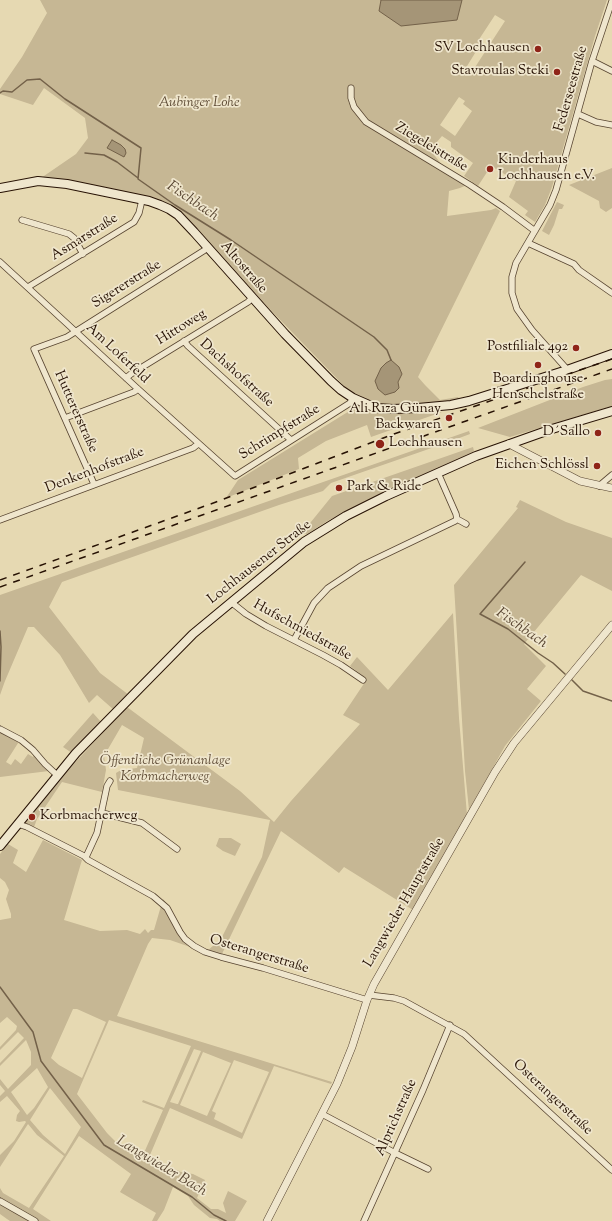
<!DOCTYPE html>
<html>
<head>
<meta charset="utf-8">
<style>
	body { margin:0 }
	canvas { display:block; background:#e6d9b2 }
</style>
</head>
<body>
<canvas width="612" height="1221"></canvas>
<script>
const ctx = document.querySelector('canvas').getContext('2d');
ctx.lineJoin = 'round';
function fillPath(path, color) {
  ctx.fillStyle = color;
  ctx.fill(path, 'evenodd');
}
function shape(rows) {
  const path = new Path2D();
  for (const r of rows) {
    path.moveTo(r[0], r[1]);
    for (let i = 2; i < r.length; i += 2) path.lineTo(r[i], r[i + 1]);
  }
  return path;
}
function strokePath(path, color, width, dash) {
  ctx.strokeStyle = color;
  ctx.lineWidth = width;
  ctx.lineCap = dash ? 'butt' : 'round';
  ctx.setLineDash(dash || []);
  ctx.stroke(path);
}
function drawText(font, color, halo, rows, align = 'center') {
  ctx.font = font + ' "Sorts Mill Goudy",serif';
  ctx.lineWidth = 3.5;
  ctx.setLineDash([]);
  ctx.textBaseline = 'middle';
  ctx.strokeStyle = halo;
  ctx.fillStyle = color;
  for (const [text, x, y, turn = 0] of rows) {
    ctx.save();
    ctx.translate(x, y);
    ctx.rotate((+turn || 0) * Math.PI / 180);
    ctx.textAlign = isNaN(turn) ? turn : align;
    if (halo) ctx.strokeText(text, 0, 0);
    ctx.fillText(text, 0, 0);
    ctx.restore();
  }
}
const green = shape([
	[40,0,381,0,379,11,457,20,462,0,607,0,595,36,552,187,545,205,535,222,525,215,528,211,509,197,516,181,491,166,478,186,464,176,473,163,451,147,451,142,442,136,430,150,443,166,467,185,460,188,449,191,447,216,491,210,496,208,500,211,418,377,425,385,440,400,458,397,461,401,411,406,378,405,351,393,228,266,182,212,162,202,41,178,76,154,88,138,85,118,44,88,33,105,0,94,0,89,22,57,47,13],
	[495,15,505,21,470,75,464,71,480,45,478,41],
	[459,97,465,101,463,104,472,111,455,136,440,125],
	[612,168,612,208,606,212,600,208,599,201,569,185],
	[557,202,564,205,562,209,559,209,554,225,549,235,542,231],
	[612,379,612,406,510,437,478,428,583,387,605,380],
	[359,405,376,410,399,413,442,412,371,437,367,425,326,441,298,458,299,469,226,498,238,480],
	[469,431,470,434,446,443,331,483,323,491,279,505,62,582,49,607,100,673,129,695,114,710,97,695,89,703,60,655,34,627,28,627,5,681,0,695,0,595],
	[473,447,474,451,473,453,329,520,307,534,302,533,332,496],
	[520,500,566,522,612,538,612,591,581,575,524,644,546,666,527,689,541,701,505,746,469,810,465,771,454,585,518,508,516,507],
	[453,613,459,718,467,815,413,910,344,867,339,873,281,831,221,956,196,949,170,940,152,938,148,944,117,1016,332,1082,331,1084,274,1066,242,1139,170,1108,147,1162,167,1165,181,1172,193,1174,205,1180,197,1198,211,1209,218,1209,226,1213,223,1203,228,1191,247,1201,235,1221,220,1221,217,1219,210,1218,194,1205,188,1196,173,1187,164,1210,157,1221,152,1221,156,1213,120,1192,131,1174,79,1136,33,1209,51,1221,10,1221,7,1219,0,1214,0,1188,3,1193,29,1208,64,1156,37,1135,28,1124,0,1167,0,1155,14,1141,26,1122,25,1121,19,1122,16,1121,17,1115,20,1111,7,1096,0,1102,0,1096,5,1091,0,1085,0,1079,8,1089,31,1065,31,1052,26,1040,0,1066,0,1063,24,1038,18,1032,0,1050,0,1047,16,1030,17,1026,7,1017,0,1023,0,920,11,918,11,914,6,899,9,890,5,882,0,878,0,854,8,844,18,850,13,863,26,872,43,840,82,860,64,920,100,931,127,930,140,934,145,929,148,933,151,930,154,930,163,899,169,906,186,938,207,951,221,939,262,857,270,820,118,790,116,773,121,770,137,768,144,738,122,725,104,756,106,770,102,792,62,782,37,819,33,830,23,825,69,769,127,707,240,791,274,822,291,801,360,724,343,715,367,679,350,666,357,657,388,690],
	[73,1009,77,1009,106,1022,82,1078,59,1065,51,1058],
	[109,1020,191,1046,164,1108,143,1100,142,1102,163,1110,143,1155,118,1144,107,1133,77,1094],
	[194,1049,201,1051,178,1104,177,1104,170,1102],
	[203,1052,231,1063,207,1116,180,1105],
	[234,1060,269,1072,242,1133,214,1119,216,1113,212,1111],
	[37,1068,48,1087,34,1108,27,1115,11,1092],
	[50,1088,81,1127,65,1154,43,1135,30,1120],
	[93,713,102,723,72,753,63,747],
	[0,730,20,740,6,762,11,765,15,759,21,764,28,754,33,757,35,753,49,771,0,777],
	[219,838,231,838,241,844,235,856,223,851,216,846]
]);
const water = shape([
	[381,0,462,0,457,20,401,26,379,11,381,0],
	[112,140,121,145,125,149,126,153,124,157,107,148,112,140],
	[391,360,399,367,402,374,398,382,399,388,395,392,385,395,378,389,375,381,381,368,386,363,391,360]
]);
const stream = shape([
	[0,93,3,91,12,92,27,80,40,79,65,99,141,148,138,179,175,205,231,240,374,337,387,350,391,360],
	[85,153,104,155,117,162,138,178],
	[525,562,480,614,508,629,538,653,553,663,565,674],
	[0,631,1,647,0,681],
	[572,680,583,691,612,701],
	[0,987,33,1032,41,1061,104,1145,192,1197,214,1215,226,1221]
]);
const minor = shape([
	[592,61,612,71],
	[351,88,351,98,354,107,366,122,470,185,503,207,535,231],
	[578,114,596,122,612,125],
	[22,220,69,234,74,238,83,254],
	[528,243,574,264,579,270,612,293],
	[0,262,138,389,235,476,350,403,353,398],
	[28,287,134,222,139,213,142,200],
	[184,341,188,346,291,440],
	[567,370,565,367,532,330,517,309,512,293,512,277,516,263,550,205,556,190,592,61,612,1],
	[126,378,131,374,248,302,252,298],
	[65,418,134,392,138,389],
	[94,484,34,349,67,337,208,248],
	[599,486,612,475],
	[457,519,466,524],
	[0,520,193,448,198,444],
	[231,602,246,614,266,626,323,655,341,665,363,680],
	[294,640,314,603,328,588,361,566,455,521,457,519,456,514,438,473],
	[0,729,21,740,33,750,45,764,57,775],
	[102,813,142,823,177,849],
	[18,824,27,827,84,856,88,860,153,896,167,908,180,932,185,939,194,946,205,952,221,957,263,968,367,1000],
	[86,857,97,833,107,786,110,781],
	[369,995,394,998,404,1001,464,1034,612,1170],
	[322,1114,395,1153,428,1169],
	[0,1201,35,1221],
	[364,1221,423,1090,450,1025]
]);
const tertiary = shape([
	[509,444,580,481,612,488],
	[267,1221,337,1084,352,1047,367,1000,374,984,495,772,514,743,612,625]
]);
const secondary = shape([
	[0,188,38,181,67,184,149,201,160,205,169,209,178,215,194,232,285,334,331,381,341,390,353,398,376,408,393,409,418,408,451,405,469,401,567,370,612,354],
	[0,846,76,753,193,634,304,542,346,516,386,496,476,456,552,429,612,411]
]);
const rail = shape([
	[0,580,216,502,394,434,612,359],
	[0,587,612,369]
]);
const markers = [
	[538,49,4,"#8f2418"],
	[557,72,4,"#8f2418"],
	[490,169,4,"#8f2418"],
	[576,348,4,"#8f2418"],
	[538,365,4,"#8f2418"],
	[449,418,4,"#8f2418"],
	[598,433,4,"#8f2418"],
	[380,444,5,"#8f2418"],
	[597,466,4,"#8f2418"],
	[339,488,4,"#8f2418"],
	[32,817,4,"#8f2418"]
];
const poiNames = [
	["SV Lochhausen",530,49],
	["Stavroulas Steki",549,72],
	["Kinderhaus",498,161,"left"],
	["Lochhausen e.V.",498,177,"left"],
	["Postfiliale 492",568,348],
	["Boardinghouse",538,380,"center"],
	["Henschelstraße",538,396,"center"],
	["Ali Rıza Günay",441,410],
	["Backwaren",441,426],
	["D´Sallo",590,433],
	["Lochhausen",389,444,"left"],
	["Eichen Schlössl",589,466],
	["Park & Ride",347,488,"left"],
	["Korbmacherweg",40,817,"left"]
];
const streetNames = [
	["Federseestraße",572,89,-74],
	["Ziegeleistraße",431,148,31],
	["Asmarstraße",85,238,-32],
	["Altostraße",243,268,49],
	["Sigererstraße",127,285,-32],
	["Hittoweg",182,328,-32],
	["Am Loferfeld",117,354,43],
	["Dachshofstraße",236,374,42],
	["Huttererstraße",75,412,66],
	["Schrimpfstraße",280,433,-32],
	["Denkenhofstraße",95,471,-21],
	["Lochhausener Straße",260,563,-38],
	["Hufschmiedstraße",302,631,29],
	["Langwieder Hauptstraße",405,903,-60],
	["Osterangerstraße",259,955,17],
	["Osterangerstraße",552,1098,43],
	["Alprichstraße",397,1118,-66]
];
const parkNames = [
	["Aubinger Lohe",199,104],
	["Öffentliche Grünanlage",165,762],
	["Korbmacherweg",165,778]
];
const waterNames = [
	["Fischbach",192,202,34],
	["Fischbach",521,629,35],
	["Langwieder Bach",161,1167,31]
];
fillPath(green, '#c6b794');
fillPath(water, '#a59577');
strokePath(water, '#736149', 1);
strokePath(stream, '#736149', 1.5);
strokePath(minor, '#574430', 7);
strokePath(tertiary, '#574430', 8);
strokePath(secondary, '#271204', 10);
strokePath(minor, '#efe6cd', 5.5);
strokePath(tertiary, '#efe6cd', 7);
strokePath(secondary, '#efe6cd', 8);
strokePath(rail, '#271204', 1.5, [7, 7]);
for (const [x, y, r, color] of markers) {
  const dot = new Path2D();
  dot.arc(x, y, r, 0, 2 * Math.PI);
  ctx.fillStyle = color;
  ctx.fill(dot);
  strokePath(dot, '#efe6cd', 1.5);
}
drawText('14px', '#271204', '#efe6cd', poiNames, 'right');
drawText('14px', '#271204', '#efe6cd', streetNames);
drawText('italic 14px', '#5f4c36', '#efe6cd', parkNames);
drawText('italic 15px', '#594632', '#efe6cd', waterNames);
</script>
</body>
</html>
